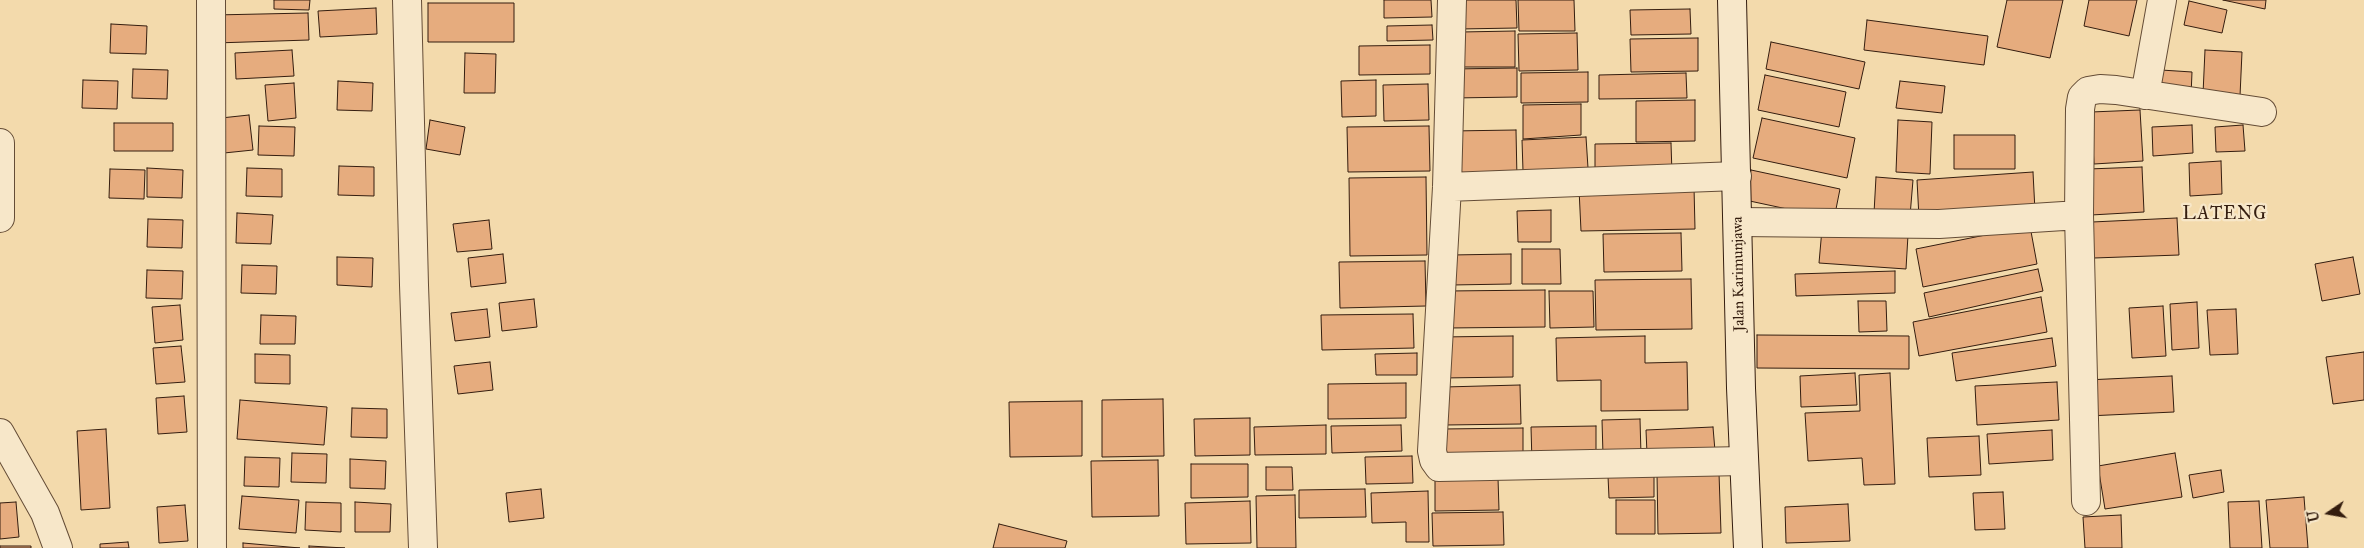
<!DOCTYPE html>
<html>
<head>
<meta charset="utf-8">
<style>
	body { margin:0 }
	#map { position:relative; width:2364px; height:548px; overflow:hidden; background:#f3daac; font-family:"IM FELL Great Primer",serif }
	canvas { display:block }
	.north { position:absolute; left:2304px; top:488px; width:50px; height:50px; -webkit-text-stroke:4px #f7e7c9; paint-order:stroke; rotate:258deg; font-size:14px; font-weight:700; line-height:20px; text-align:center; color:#341d0f }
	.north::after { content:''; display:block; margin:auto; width:18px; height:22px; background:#341d0f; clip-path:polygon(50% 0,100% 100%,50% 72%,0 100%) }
</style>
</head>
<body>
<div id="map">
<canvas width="2364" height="548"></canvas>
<div class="north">U</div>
</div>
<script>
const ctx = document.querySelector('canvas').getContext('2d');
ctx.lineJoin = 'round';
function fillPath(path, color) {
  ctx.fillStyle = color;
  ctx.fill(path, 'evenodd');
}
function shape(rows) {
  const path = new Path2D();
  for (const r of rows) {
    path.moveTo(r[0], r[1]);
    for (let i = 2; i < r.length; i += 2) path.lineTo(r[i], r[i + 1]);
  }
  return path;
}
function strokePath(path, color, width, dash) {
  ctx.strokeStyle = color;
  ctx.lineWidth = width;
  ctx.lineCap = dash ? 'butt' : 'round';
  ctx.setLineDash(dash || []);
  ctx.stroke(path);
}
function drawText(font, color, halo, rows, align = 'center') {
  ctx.font = font + ' "IM FELL Great Primer",serif';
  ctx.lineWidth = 4.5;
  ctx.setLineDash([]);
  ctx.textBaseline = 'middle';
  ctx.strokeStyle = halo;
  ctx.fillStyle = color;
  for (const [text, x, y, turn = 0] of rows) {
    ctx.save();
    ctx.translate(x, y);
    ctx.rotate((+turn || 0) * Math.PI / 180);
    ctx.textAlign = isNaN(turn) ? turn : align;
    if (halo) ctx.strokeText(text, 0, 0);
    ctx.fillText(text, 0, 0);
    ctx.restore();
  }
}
const building = shape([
	[274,0,310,0,309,10,274,9,274,0],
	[1384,0,1431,0,1432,17,1384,18,1384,0],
	[1459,0,1516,0,1517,28,1459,29,1459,0],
	[1518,0,1574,0,1575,31,1519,31,1518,0],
	[2007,0,2063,0,2050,58,1997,47,2007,0],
	[2089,0,2137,0,2129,36,2084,26,2089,0],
	[2223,0,2266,0,2265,9,2223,0],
	[2189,1,2227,10,2222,33,2184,25,2189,1],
	[428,3,514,3,514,42,428,42,428,3],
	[376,8,377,34,320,37,318,11,376,8],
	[1690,9,1691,34,1631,35,1630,10,1690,9],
	[308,13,309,40,215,43,214,15,308,13],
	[1867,20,1988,36,1984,65,1864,50,1867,20],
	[111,24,147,26,146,54,110,53,111,24],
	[1432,25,1433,40,1387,41,1387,26,1432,25],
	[1515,31,1515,67,1461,67,1461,32,1515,31],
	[1577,33,1578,70,1519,71,1518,34,1577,33],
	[1698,38,1698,71,1631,72,1630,39,1698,38],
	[1771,42,1865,62,1859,89,1766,69,1771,42],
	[1430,45,1430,74,1359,75,1359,46,1430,45],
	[292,50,294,76,236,79,235,53,292,50],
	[2205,50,2242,52,2240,96,2203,94,2205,50],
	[465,53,496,54,495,93,464,93,465,53],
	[1517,68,1517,97,1453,98,1452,69,1517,68],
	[133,69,168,70,167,99,132,98,133,69],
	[2161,70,2192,72,2191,96,2160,95,2161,70],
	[1588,72,1588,102,1521,103,1521,73,1588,72],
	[1686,73,1687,98,1599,99,1599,75,1686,73],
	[1765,75,1846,92,1839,127,1758,110,1765,75],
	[83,80,118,81,117,109,82,108,83,80],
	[1376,80,1376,116,1342,117,1341,81,1376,80],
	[338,81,373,83,372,111,337,110,338,81],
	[1900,81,1945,86,1942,113,1896,108,1900,81],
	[294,83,296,118,268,121,265,85,294,83],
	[1428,84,1429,120,1384,121,1383,85,1428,84],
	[1695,100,1695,141,1636,142,1636,101,1695,100],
	[1581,104,1581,135,1523,139,1523,105,1581,104],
	[2140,110,2143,161,2094,164,2091,112,2140,110],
	[249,115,253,150,224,153,221,118,249,115],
	[1762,118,1855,138,1847,178,1753,158,1762,118],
	[430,120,465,127,460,155,426,149,430,120],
	[1898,120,1932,122,1930,174,1896,172,1898,120],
	[114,123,173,123,173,151,114,151,114,123],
	[2192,125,2193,153,2153,156,2152,127,2192,125],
	[2243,125,2245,151,2216,152,2215,127,2243,125],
	[259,126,295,127,294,156,258,155,259,126],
	[1429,126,1430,171,1348,172,1347,127,1429,126],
	[1516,130,1517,179,1452,181,1451,131,1516,130],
	[1954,135,2015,135,2015,169,1954,169,1954,135],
	[1586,137,1588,168,1523,171,1522,140,1586,137],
	[1671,143,1672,174,1595,175,1595,144,1671,143],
	[2221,161,2222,194,2190,196,2189,163,2221,161],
	[339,166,374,167,374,196,338,195,339,166],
	[2142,167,2144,212,2091,215,2088,169,2142,167],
	[147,168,183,170,182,198,147,197,147,168],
	[247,168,282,169,282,197,246,196,247,168],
	[110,169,145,170,144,199,109,198,110,169],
	[1751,170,1840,189,1834,219,1745,200,1751,170],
	[2033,172,2035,211,1919,218,1917,180,2033,172],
	[1426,177,1427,255,1350,256,1349,178,1426,177],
	[1876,177,1913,180,1910,216,1874,213,1876,177],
	[1694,187,1695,229,1581,231,1579,189,1694,187],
	[1551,210,1551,242,1518,242,1517,211,1551,210],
	[237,213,273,215,271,244,236,243,237,213],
	[2177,218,2179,255,2094,258,2092,222,2177,218],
	[148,219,183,220,182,248,147,247,148,219],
	[489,220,492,249,457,252,453,224,489,220],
	[2030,226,2037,264,1923,287,1916,249,2030,226],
	[1822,229,1908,235,1906,269,1819,263,1822,229],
	[1681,233,1682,271,1604,272,1603,234,1681,233],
	[1522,249,1560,249,1561,284,1522,284,1522,249],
	[503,254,506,283,471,287,468,258,503,254],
	[1511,254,1511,284,1451,285,1451,255,1511,254],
	[337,257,373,258,372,287,337,285,337,257],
	[2353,257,2360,294,2322,301,2315,264,2353,257],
	[1425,261,1426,306,1340,308,1339,262,1425,261],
	[242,265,277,266,276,294,241,293,242,265],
	[2038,269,2043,291,1929,317,1924,293,2038,269],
	[147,270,183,271,182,299,146,298,147,270],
	[1895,271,1895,293,1796,296,1795,274,1895,271],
	[1691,279,1692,329,1596,330,1595,280,1691,279],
	[1545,290,1545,327,1447,328,1447,291,1545,290],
	[1549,291,1593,291,1594,327,1550,328,1549,291],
	[2041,297,2047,332,1919,356,1913,322,2041,297],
	[534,299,537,327,502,331,499,303,534,299],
	[1858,301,1886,301,1887,331,1859,332,1858,301],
	[2197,302,2199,348,2172,350,2170,304,2197,302],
	[180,305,183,340,155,343,152,307,180,305],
	[2163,306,2166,356,2132,358,2129,308,2163,306],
	[487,309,490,337,455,341,451,313,487,309],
	[2236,309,2238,354,2210,355,2207,310,2236,309],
	[1413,314,1414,348,1322,350,1321,315,1413,314],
	[261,315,296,316,295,344,260,344,261,315],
	[1757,335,1909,336,1909,369,1757,368,1757,335],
	[1513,336,1513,377,1442,378,1441,337,1513,336],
	[1645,336,1645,363,1687,362,1688,410,1601,411,1601,380,1557,381,1556,338,1645,336],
	[2052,338,2056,366,1956,381,1952,353,2052,338],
	[181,346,185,382,156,384,153,348,181,346],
	[2364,352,2364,400,2333,404,2326,357,2364,352],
	[1417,353,1417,375,1376,375,1375,354,1417,353],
	[255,354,290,355,290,384,255,383,255,354],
	[490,362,493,390,458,394,454,366,490,362],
	[1855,373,1857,405,1801,407,1800,376,1855,373],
	[1890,373,1895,484,1864,485,1862,458,1808,461,1805,413,1860,411,1859,375,1890,373],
	[2172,376,2174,412,2087,416,2086,380,2172,376],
	[2057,382,2059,420,1977,425,1975,386,2057,382],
	[1406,383,1406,418,1328,419,1328,384,1406,383],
	[1520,385,1521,424,1445,425,1444,387,1520,385],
	[184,396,187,432,158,434,156,398,184,396],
	[1163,399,1164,456,1102,457,1102,400,1163,399],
	[240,400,327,407,324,445,237,439,240,400],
	[1082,401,1082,456,1010,457,1009,402,1082,401],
	[352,408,387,409,387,438,351,437,352,408],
	[1250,418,1250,455,1195,456,1194,419,1250,418],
	[1640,419,1641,455,1603,455,1602,420,1640,419],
	[1326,425,1326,454,1255,455,1254,427,1326,425],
	[1401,425,1402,451,1332,453,1331,426,1401,425],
	[1596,426,1596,462,1532,463,1531,427,1596,426],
	[1713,427,1715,451,1647,454,1646,430,1713,427],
	[1523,428,1523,461,1444,462,1443,429,1523,428],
	[106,429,110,508,81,510,77,431,106,429],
	[2052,430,2053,460,1989,464,1987,434,2052,430],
	[1979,436,1981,475,1929,477,1927,438,1979,436],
	[292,453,327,454,326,483,291,482,292,453],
	[2175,453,2182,497,2105,509,2098,466,2175,453],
	[1412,456,1413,483,1366,484,1365,457,1412,456],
	[245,457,280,458,279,487,244,486,245,457],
	[350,459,386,461,385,489,350,488,350,459],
	[1158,460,1159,516,1092,517,1091,461,1158,460],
	[1191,464,1248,464,1248,497,1191,498,1191,464],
	[1266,467,1292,467,1293,490,1266,490,1266,467],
	[2221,470,2224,492,2193,498,2189,475,2221,470],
	[1657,473,1719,473,1721,533,1658,534,1657,473],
	[1654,475,1654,497,1609,498,1608,476,1654,475],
	[1435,478,1498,478,1499,510,1435,511,1435,478],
	[541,489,544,518,509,522,506,493,541,489],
	[1365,489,1366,517,1299,518,1299,490,1365,489],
	[1428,491,1429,542,1406,542,1406,522,1372,523,1371,493,1428,491],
	[2003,492,2005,529,1975,530,1973,493,2003,492],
	[1295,495,1296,548,1257,548,1256,496,1295,495],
	[242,496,299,500,296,533,239,529,242,496],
	[2304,497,2308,548,2270,548,2266,500,2304,497],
	[1616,500,1655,500,1655,534,1616,534,1616,500],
	[1250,501,1251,543,1186,544,1185,503,1250,501],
	[2259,501,2262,548,2230,548,2228,502,2259,501],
	[16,502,19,537,0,539,0,503,16,502],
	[306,502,341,503,341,532,305,530,306,502],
	[355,502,391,504,390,532,355,532,355,502],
	[1848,504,1850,541,1786,543,1785,507,1848,504],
	[185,505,188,541,159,543,157,507,185,505],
	[1503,512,1504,545,1433,546,1432,513,1503,512],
	[2121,515,2122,548,2085,548,2083,517,2121,515],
	[999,524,1067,541,1065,548,993,548,999,524],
	[128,542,129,548,100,548,100,544,128,542],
	[243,543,300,548,243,548,243,543],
	[0,546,31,546,31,548,0,548,0,546],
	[309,546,345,548,309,548,309,546]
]);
const street = shape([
	[211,0,212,548],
	[407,0,414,285,423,548],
	[1452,0,1447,187,1432,451,1434,460,1439,467,1744,461],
	[2145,95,2162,0],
	[0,143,0,218],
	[1447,187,1737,176],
	[2079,215,2080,109,2082,97,2088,91,2100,89,2116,90,2262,112],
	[1738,222,1939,224,2079,215,2086,501],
	[0,433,45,513,58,548]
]);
const secondary = shape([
	[1732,0,1741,388,1748,548]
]);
const streetNames = [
	["Jalan Karimunjawa",1739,274,-91]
];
const quarterNames = [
	["LATENG",2225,215]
];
fillPath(building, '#e6ac7e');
strokePath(building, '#341d0f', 1);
strokePath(street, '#644c36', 30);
strokePath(secondary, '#341d0f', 30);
strokePath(street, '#f7e7c9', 28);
strokePath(secondary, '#f7e7c9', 28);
drawText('15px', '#341d0f', '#f7e7c9', streetNames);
ctx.letterSpacing = '1px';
drawText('18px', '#341d0f', '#f7e7c9', quarterNames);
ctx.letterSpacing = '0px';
</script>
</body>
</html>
